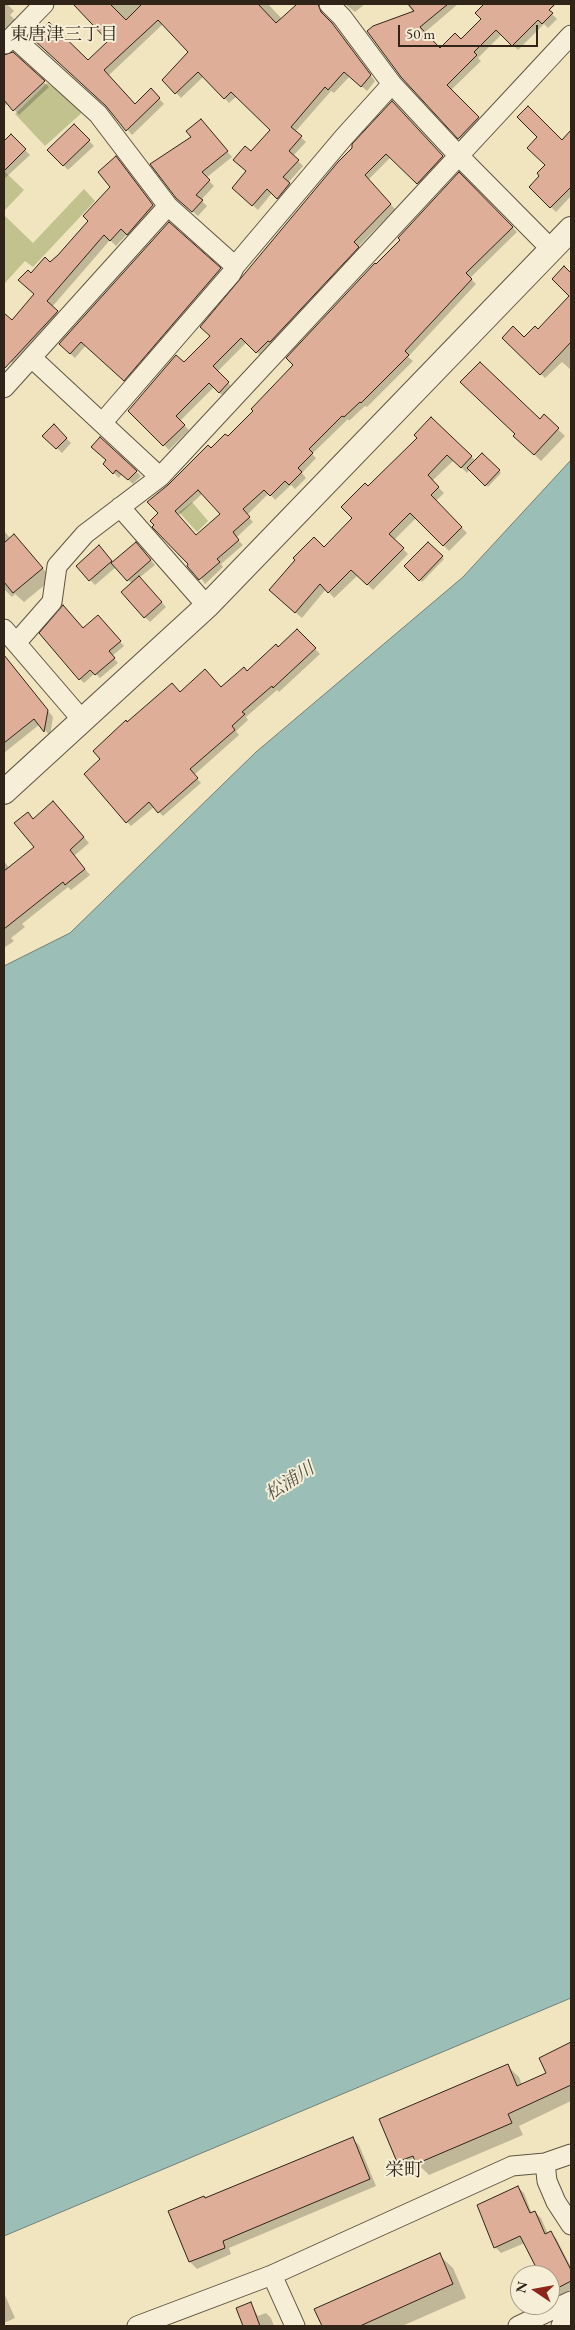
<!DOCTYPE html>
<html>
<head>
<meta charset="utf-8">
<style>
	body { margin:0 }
	#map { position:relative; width:575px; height:2330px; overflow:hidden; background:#f1e5c0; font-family:"EB Garamond",serif }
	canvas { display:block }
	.frame { position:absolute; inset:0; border:5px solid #302419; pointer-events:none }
	.north { position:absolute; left:510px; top:2265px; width:50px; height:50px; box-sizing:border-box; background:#f6eed6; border:1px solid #a79d8a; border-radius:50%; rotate:282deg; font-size:14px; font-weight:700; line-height:20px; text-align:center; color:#302419 }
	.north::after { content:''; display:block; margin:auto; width:18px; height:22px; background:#8f2418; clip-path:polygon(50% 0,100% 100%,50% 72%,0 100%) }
	.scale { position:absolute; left:398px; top:25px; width:140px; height:22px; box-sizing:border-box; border:2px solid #302419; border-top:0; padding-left:6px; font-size:15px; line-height:18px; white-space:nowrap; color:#302419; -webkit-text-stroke:4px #f6eed6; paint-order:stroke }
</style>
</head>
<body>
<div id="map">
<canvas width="575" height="2330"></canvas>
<div class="frame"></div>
<div class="north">N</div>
<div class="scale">50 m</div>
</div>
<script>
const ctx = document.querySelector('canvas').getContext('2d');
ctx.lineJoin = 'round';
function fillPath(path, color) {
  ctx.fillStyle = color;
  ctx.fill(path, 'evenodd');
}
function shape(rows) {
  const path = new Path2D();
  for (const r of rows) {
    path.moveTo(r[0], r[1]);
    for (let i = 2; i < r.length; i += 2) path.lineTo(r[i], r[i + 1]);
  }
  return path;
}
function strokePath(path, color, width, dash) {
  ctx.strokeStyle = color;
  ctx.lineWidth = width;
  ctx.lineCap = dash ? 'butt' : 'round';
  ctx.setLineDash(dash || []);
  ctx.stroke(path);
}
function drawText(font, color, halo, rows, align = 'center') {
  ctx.font = font + ' "EB Garamond","Noto Serif JP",serif';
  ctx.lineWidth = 4;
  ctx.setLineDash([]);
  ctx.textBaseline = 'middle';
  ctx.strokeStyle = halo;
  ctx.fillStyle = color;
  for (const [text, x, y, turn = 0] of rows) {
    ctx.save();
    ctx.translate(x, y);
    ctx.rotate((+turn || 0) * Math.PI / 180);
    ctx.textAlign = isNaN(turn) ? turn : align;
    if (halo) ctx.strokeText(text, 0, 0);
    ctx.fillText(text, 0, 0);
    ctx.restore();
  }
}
const green = shape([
	[47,83,85,110,45,146,15,114],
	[5,172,24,190,4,211,4,174],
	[84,189,95,201,33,267,25,261,4,284,4,215,33,243],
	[192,502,208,521,197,532,179,512]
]);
const water = shape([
	[571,460,571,1998,4,2236,4,966,70,933,256,752,463,577,571,460]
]);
const shadow = shape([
	[4,4,7,4,14,11,10,15,17,22,8,30,4,26],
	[75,4,227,4,234,10,241,4,268,4,282,19,299,4,324,4,323,14,375,81,367,91,350,76,334,93,331,91,295,132,306,142,293,156,303,166,288,183,294,189,283,203,272,193,258,210,238,192,247,171,251,153,271,130,237,96,229,103,204,76,181,98,164,80,190,52,163,24,108,76,135,105,151,90,164,104,132,135,108,107,88,62,110,41],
	[345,4,365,4,355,12],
	[407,4,458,4,424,33,440,50,461,41,483,19,477,13,486,4,556,4,549,11,557,19,548,28,544,24,518,50,502,34,478,58,481,61,451,90,483,123,464,143,402,76,414,13],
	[13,54,49,87,19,115,8,103,4,107,4,62],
	[392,102,447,161,423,187,391,157,368,180,395,209,357,248,362,252,262,357,247,342,217,372,233,388,224,397,214,387,180,421,189,430,169,450,129,410,184,364,211,336],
	[205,125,232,157,206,178,214,186,201,200,207,206,198,216,183,203,193,137],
	[74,126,94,146,68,170,49,150],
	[571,130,571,196,556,212,530,187,541,176,561,140],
	[11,136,30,155,4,179,4,143],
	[122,164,158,212,133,240,127,234,116,246,110,240,52,307,63,318,18,368,4,355,4,314,12,322,35,295,31,275,59,255,90,221,112,187],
	[459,174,517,232,470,278,476,284,408,357,413,361,367,407,365,406,349,421,348,419,312,454,316,458,302,473,306,478,295,489,291,485,275,500,269,493,247,515,253,522,236,538,243,545,221,564,223,567,205,584,160,513,211,450,228,438,295,365,376,266,401,240],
	[203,493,222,514,196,536,178,516],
	[169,224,225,274,129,385,86,345,75,358,65,349],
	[563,269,571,276,571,370,562,362,545,378,503,338,524,339,538,331,571,296],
	[544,416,565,436,541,461,515,436],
	[431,419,476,461,482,454,501,473,488,487,470,469,467,473,454,460,432,481,444,493,436,501,467,533,449,551,416,518,394,540,408,554,373,590,358,575,334,598,326,589,302,618,276,596,354,518,368,488,418,438],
	[54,426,71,443,62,453,44,436],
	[100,438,141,476,133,484,122,474,119,478,110,469],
	[4,531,11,539,24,546,52,579,24,602,15,594,12,597,4,589],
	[428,544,444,559,422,582,406,566],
	[99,547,113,563,140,548,155,565,139,578,166,607,150,622,145,617,132,584,116,567,95,585,77,566],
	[102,621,124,646,112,656,118,663,100,678,95,673,84,683,80,679,84,630],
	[297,630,320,654,279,692,277,690,246,717,248,720,236,731,239,735,194,775,201,783,163,816,154,807,131,826,127,822,102,759,127,723,180,693,221,689,247,672,278,649],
	[4,663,14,668,53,717,50,736,40,724,4,753],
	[59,808,89,843,74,856,90,875,71,890,68,887,22,924,25,927,11,938,14,941,4,948,4,861,9,868,35,847,28,813,34,820],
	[571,2044,571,2101,519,2126,523,2135,429,2175,422,2168,410,2173,398,2161,507,2066,519,2077,522,2085,547,2074,540,2058],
	[352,2138,359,2145,376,2186,229,2248,231,2254,197,2269,190,2262,170,2212,206,2200],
	[518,2187,524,2193,532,2214,535,2212,541,2218,548,2234,551,2233,556,2238,571,2267,571,2289,550,2300,550,2275,541,2275,525,2243,501,2253,495,2247],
	[439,2255,453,2268,466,2298,402,2326,323,2325],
	[4,2293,15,2318,4,2323],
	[251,2304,258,2316,266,2313,271,2318,274,2326,244,2326,238,2309]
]);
const building = shape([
	[73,4,110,4,126,20,142,4,258,4,276,23,297,4,318,4,321,12,332,23,371,75,361,87,344,72,328,90,325,87,291,127,302,136,289,151,299,160,283,177,290,183,277,199,267,189,252,206,232,188,246,171,233,160,245,146,251,151,270,130,231,92,224,99,198,72,175,94,162,80,188,52,158,20,104,70,135,104,151,88,160,98,126,131,106,106,33,39,49,22,88,60,108,41,73,4],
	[408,4,448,4,420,27,440,48,455,33,461,39,481,19,475,13,484,4,555,4,549,10,553,13,542,24,538,20,512,46,496,30,474,52,477,55,447,85,479,117,458,139,401,77,367,31,373,26,414,11,408,4],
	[13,52,45,81,13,111,4,100,4,55,13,52],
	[392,101,443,156,417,184,386,154,365,175,391,204,354,242,359,247,270,342,268,341,256,353,241,338,213,366,229,382,219,393,209,383,176,416,185,425,163,446,128,411,176,355,184,362,210,336,200,327,338,162,352,148,352,144,392,101],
	[528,106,562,140,571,130,571,187,550,208,529,187,539,176,537,173,545,165,527,148,537,137,517,117,528,106],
	[201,119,228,151,202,172,210,180,196,195,203,200,192,212,176,198,150,164,191,137,186,131,201,119],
	[74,124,90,140,63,166,47,150,74,124],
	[11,134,26,149,4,171,4,141,11,134],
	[116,156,153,205,127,235,121,229,110,241,104,235,47,301,58,311,4,369,4,313,12,320,34,294,18,280,28,270,31,273,45,257,50,262,58,255,88,221,83,216,110,187,98,172,116,156],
	[459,172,513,227,466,273,472,279,405,351,409,355,361,403,360,402,344,417,342,416,309,449,313,453,298,468,302,472,289,485,285,481,270,496,264,490,243,509,250,517,233,532,239,540,217,559,220,562,199,580,187,566,188,564,152,527,154,525,150,521,158,513,147,502,168,485,208,445,211,448,225,434,228,436,253,411,251,409,293,365,286,358,375,263,376,264,400,240,398,238,459,172],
	[198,490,220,514,196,535,175,511,198,490],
	[169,222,221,268,124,381,81,342,70,354,59,344,169,222],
	[564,266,571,273,571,342,540,375,502,338,513,326,524,337,535,326,538,329,569,296,552,279,564,266],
	[480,362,540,419,544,414,559,428,534,455,513,436,515,434,460,382,480,362],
	[431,417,472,456,461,468,447,455,428,475,439,487,431,495,462,527,443,546,410,513,389,534,404,548,367,585,351,570,328,593,320,584,295,613,269,590,295,560,293,558,314,537,324,547,352,518,341,507,365,483,368,486,417,438,414,435,431,417],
	[54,424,67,438,56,449,42,436,54,424],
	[100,437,137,471,128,480,116,470,113,474,103,464,106,460,91,447,100,437],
	[482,453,500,470,485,486,467,468,482,453],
	[14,534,43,568,13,593,4,582,4,543,14,534],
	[136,542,151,560,127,581,111,563,136,542],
	[428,542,443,556,419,581,404,566,428,542],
	[99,545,112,561,89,581,76,566,99,545],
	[139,576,162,602,144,618,121,592,139,576],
	[63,605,83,628,98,615,121,641,109,651,115,658,95,675,90,670,79,680,39,633,63,605],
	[297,629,316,648,273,688,272,686,242,712,245,714,232,726,235,730,190,769,198,778,158,813,149,802,126,823,84,774,100,759,93,751,126,720,127,722,172,683,180,692,205,669,221,687,244,667,247,671,276,644,278,647,297,629],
	[4,655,48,710,44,732,34,719,4,743,4,655],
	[53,801,84,837,70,850,85,869,65,885,63,882,4,929,4,871,34,847,14,823,28,812,33,819,53,801],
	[571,2042,571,2085,508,2114,512,2123,416,2164,413,2156,397,2162,379,2119,508,2064,517,2086,546,2073,539,2058,571,2042],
	[353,2137,370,2179,223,2241,225,2248,189,2262,168,2211,204,2196,205,2198,353,2137],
	[518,2186,530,2213,535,2211,545,2234,551,2231,571,2270,571,2281,550,2292,550,2275,540,2275,520,2236,494,2248,477,2205,518,2186],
	[440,2253,453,2284,360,2326,322,2326,314,2309,440,2253],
	[251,2302,260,2326,243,2326,236,2308,251,2302]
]);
const minor = shape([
	[329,4,342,17,392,84,458,155,551,249],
	[13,37,98,114,168,206,235,266],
	[5,44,44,4],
	[32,358,160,477],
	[4,388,168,206],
	[102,423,231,274,235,266,344,137,392,84],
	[120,507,207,606],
	[4,629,83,721],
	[16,643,52,602,57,566,85,534,160,477,571,35],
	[545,2163,547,2181,556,2202,571,2225],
	[272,2275,295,2326],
	[137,2326,272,2275,512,2166,545,2163,571,2154],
	[518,2326,571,2301],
	[561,2326,571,2302]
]);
const tertiary = shape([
	[4,792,207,606,571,229]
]);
const neighbourhoodNames = [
	["東唐津三丁目",64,35]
];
const waterNames = [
	["松浦川",290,1482,-33]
];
const quarterNames = [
	["栄町",404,2171]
];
fillPath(green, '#c1c28e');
fillPath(water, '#9bbeb7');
strokePath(water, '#708078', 1);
fillPath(shadow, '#0003');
fillPath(building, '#dfae99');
strokePath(building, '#302419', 1);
strokePath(minor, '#605443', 21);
strokePath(tertiary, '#605443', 26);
strokePath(minor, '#f6eed6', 19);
strokePath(tertiary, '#f6eed6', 24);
drawText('18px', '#302419', '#f6eed6', neighbourhoodNames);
drawText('italic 18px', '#505248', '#f6eed6', waterNames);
drawText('19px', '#302419', '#f6eed6', quarterNames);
</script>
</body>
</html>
